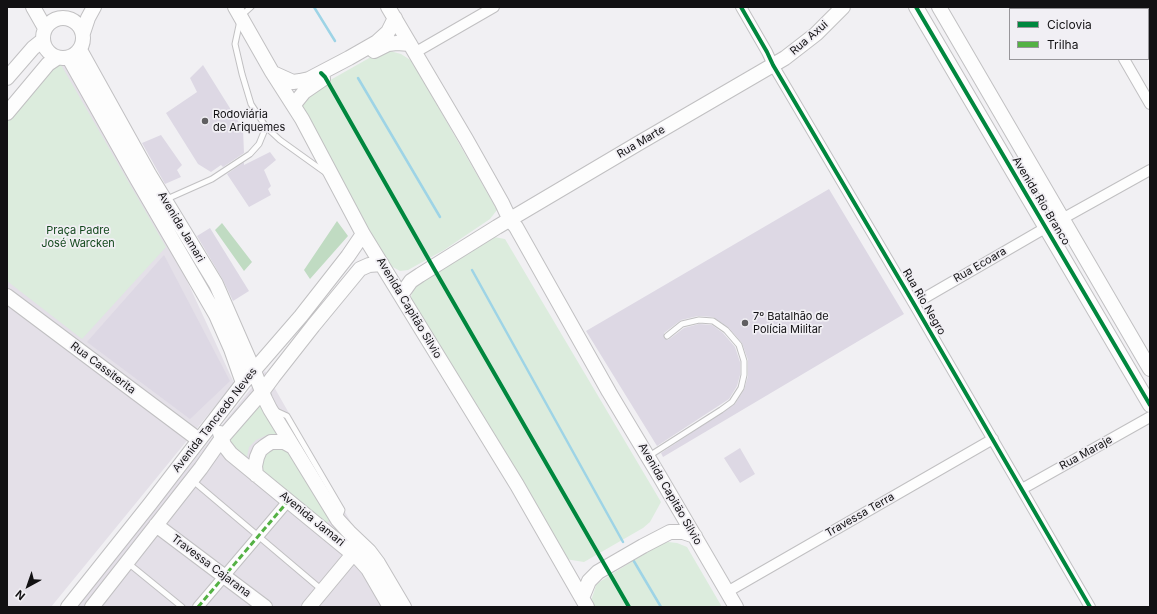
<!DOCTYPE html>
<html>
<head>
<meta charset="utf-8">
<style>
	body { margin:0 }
	#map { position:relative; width:1157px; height:614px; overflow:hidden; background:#f1f0f3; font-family:Inter,sans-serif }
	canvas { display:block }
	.frame { position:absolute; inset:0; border:8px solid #121113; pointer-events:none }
	.legend { position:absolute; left:1009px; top:8px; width:140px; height:52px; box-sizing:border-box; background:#f1eff4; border:1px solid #98969a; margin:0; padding:5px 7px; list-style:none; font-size:12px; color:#121113 }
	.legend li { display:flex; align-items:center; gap:8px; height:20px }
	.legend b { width:20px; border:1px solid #98969a }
	.north { position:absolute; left:8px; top:566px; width:40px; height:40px; -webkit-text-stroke:3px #f1eff4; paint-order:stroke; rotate:220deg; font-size:11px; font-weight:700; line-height:16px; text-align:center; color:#121113 }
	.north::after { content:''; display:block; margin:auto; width:14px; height:18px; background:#121113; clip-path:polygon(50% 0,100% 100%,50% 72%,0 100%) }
</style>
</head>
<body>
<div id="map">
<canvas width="1157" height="614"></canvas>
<div class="frame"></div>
<ul class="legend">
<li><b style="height:5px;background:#00873e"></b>Ciclovia</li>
<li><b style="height:5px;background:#54b144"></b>Trilha</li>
</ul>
<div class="north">N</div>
</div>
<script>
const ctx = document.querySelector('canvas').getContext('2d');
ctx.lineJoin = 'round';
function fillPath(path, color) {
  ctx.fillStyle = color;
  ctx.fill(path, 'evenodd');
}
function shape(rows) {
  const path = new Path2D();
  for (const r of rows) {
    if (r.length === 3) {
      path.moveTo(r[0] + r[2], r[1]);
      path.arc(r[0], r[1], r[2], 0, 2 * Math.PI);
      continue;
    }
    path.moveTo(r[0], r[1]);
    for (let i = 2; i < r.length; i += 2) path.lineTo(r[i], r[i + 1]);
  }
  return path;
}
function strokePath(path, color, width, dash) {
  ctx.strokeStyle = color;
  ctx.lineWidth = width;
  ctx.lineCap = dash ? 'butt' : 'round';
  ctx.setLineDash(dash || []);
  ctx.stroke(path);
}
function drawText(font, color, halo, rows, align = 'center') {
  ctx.font = font + ' Inter,sans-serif';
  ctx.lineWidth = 3.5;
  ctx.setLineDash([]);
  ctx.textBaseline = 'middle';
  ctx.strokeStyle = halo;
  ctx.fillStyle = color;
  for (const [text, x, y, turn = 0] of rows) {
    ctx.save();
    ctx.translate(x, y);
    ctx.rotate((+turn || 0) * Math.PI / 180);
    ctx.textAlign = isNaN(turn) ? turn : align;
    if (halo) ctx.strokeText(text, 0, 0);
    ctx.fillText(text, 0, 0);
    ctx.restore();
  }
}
const built = shape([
	[54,63,65,64,183,272,234,383,51,607,7,607,7,123],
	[265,371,399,607,77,607]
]);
const green = shape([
	[390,51,401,54,412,61,497,210,490,219,444,250,408,270,400,271,389,265,303,117,303,103,311,91,378,53],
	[60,63,166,247,82,339,7,281,7,121,49,68],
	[494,237,505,239,661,502,650,522,643,528,584,562,565,559,410,301,412,293,415,286],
	[255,398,281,434,267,435,256,440,249,447,246,461,221,442],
	[265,448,289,449,330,520,324,525,259,469],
	[668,542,677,543,687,547,722,607,593,607,590,603,594,592,596,585,601,581,658,545]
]);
const forest = shape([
	[337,221,348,236,310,279,304,270],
	[222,223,252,262,244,271,215,230]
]);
const stream = shape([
	[314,7,335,41],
	[358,78,440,217],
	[472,270,623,542],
	[632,558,661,607]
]);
const building = shape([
	[203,65,243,129,244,153,223,167,221,165,211,172,198,164,166,113,197,92,190,78],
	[161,135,182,165,177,170,181,177,165,184,142,143],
	[270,152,276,160,264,170,271,186,268,189,271,195,249,207,227,174,244,162,244,165],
	[829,189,904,314,663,457,661,453,735,404,744,390,748,376,748,360,742,343,728,327,713,317,698,316,681,320,664,333,664,338,668,340,684,328,699,324,712,325,723,333,735,347,740,362,740,375,737,386,729,399,657,446,586,331],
	[210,228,249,291,233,301,223,280,197,236],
	[164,255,230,381,190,419,87,342],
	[740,448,755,474,740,483,724,458]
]);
const lane = shape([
	[251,7,241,16,235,44,242,74,251,104,266,127,280,140,326,173],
	[167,199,212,179,250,154,259,144,266,127],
	[276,411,287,416,342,510,339,518],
	[649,456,721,410,732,402,741,388,744,375,744,361,739,345,726,330,713,321,699,320,682,324,667,336],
	[192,480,322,590],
	[128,563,182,607]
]);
const street = shape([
	[741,7,767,52,773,65,914,304,1090,607],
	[1094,7,1095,9],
	[416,52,494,7],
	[1124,59,1150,104],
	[1062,219,1150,170],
	[914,304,1047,227],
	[1022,489,1150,417],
	[727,592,993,439],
	[198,607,289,500]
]);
const secondary = shape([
	[33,7,45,28],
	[235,7,272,72,302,119,363,234,517,485,587,607],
	[388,7,466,139,502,203,510,220,516,227,609,392,660,477,736,607],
	[916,7,1150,405],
	[939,7,1150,369],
	[63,38,20],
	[83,33,88,18,94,7],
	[80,50,149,174,216,284,254,371,265,399,270,409,338,520,349,532,369,551,378,563,404,607],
	[374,51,388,44,397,43,410,44],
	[69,58,137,179,216,315,231,349,243,383],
	[273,73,293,82,300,81,309,79,349,58,377,42,388,32,395,18],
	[7,78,33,48,43,40],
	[294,106,296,102,304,92,323,79],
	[7,113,48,64,57,58],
	[401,295,411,281,420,275,497,227,639,143,785,58,816,34,843,7],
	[7,296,199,440],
	[220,433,224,445,231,454,359,559,368,569,390,607],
	[256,475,255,466,257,457,260,450,265,446,271,442,284,442,293,447],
	[156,525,265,607],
	[582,598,589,581,598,572,643,546,670,532,683,532,695,536],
	[68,607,150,504,243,383,301,316,348,256,363,234],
	[92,607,201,468,222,438,262,392,273,377,313,326,360,269,369,265,382,264],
	[309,607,353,554]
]);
const quiet = shape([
	[198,607,289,500]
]);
const cycleway = shape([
	[741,7,767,52,773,65,914,304,1090,607],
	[916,7,1150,405],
	[321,73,325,77,433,267,629,607]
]);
const markers = [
	[205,121,4,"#605f61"],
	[745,323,4,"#605f61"]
];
const streetNames = [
	["Rua Axui",809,38,-41],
	["Rua Marte",641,142,-30],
	["Avenida Rio Branco",1041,201,59],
	["Avenida Jamari",181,227,59],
	["Rua Ecoara",980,265,-30],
	["Rua Rio Negro",924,302,60],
	["Avenida Capitão Silvio",409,308,59],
	["Rua Cassiterita",103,368,37],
	["Avenida Tancredo Neves",215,420,-52],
	["Rua Maraje",1086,453,-29],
	["Avenida Capitão Silvio",670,494,60],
	["Travessa Terra",860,515,-30],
	["Avenida Jamari",312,519,39],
	["Travessa Cajarana",211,566,37]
];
const poiNames = [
	["Rodoviária",213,115],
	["de Ariquemes",213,128],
	["7º Batalhão de",753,317],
	["Polícia Militar",753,330]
];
const parkNames = [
	["Praça Padre",78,231],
	["José Warcken",78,244]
];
fillPath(built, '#e4e0e8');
fillPath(green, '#dcecdd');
fillPath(forest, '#c0dbc2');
strokePath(stream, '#9ed4e6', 2.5);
fillPath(building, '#ddd8e4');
strokePath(lane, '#c1c0c2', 7);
strokePath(street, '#c1c0c2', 12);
strokePath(secondary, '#c1c0c2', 16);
strokePath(lane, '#fdfdfd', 5);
strokePath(street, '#fdfdfd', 10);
strokePath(secondary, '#fdfdfd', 14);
strokePath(quiet, '#54b144', 3, [6, 3]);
strokePath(cycleway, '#00873e', 4);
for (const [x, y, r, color] of markers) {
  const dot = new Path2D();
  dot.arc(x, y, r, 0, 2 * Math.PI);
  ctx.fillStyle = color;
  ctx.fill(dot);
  strokePath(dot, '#f1eff4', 1.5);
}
drawText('11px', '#121113', '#f1eff4', streetNames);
drawText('11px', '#121113', '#f1eff4', poiNames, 'left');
drawText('11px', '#13481c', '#f1eff4', parkNames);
</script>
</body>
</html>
